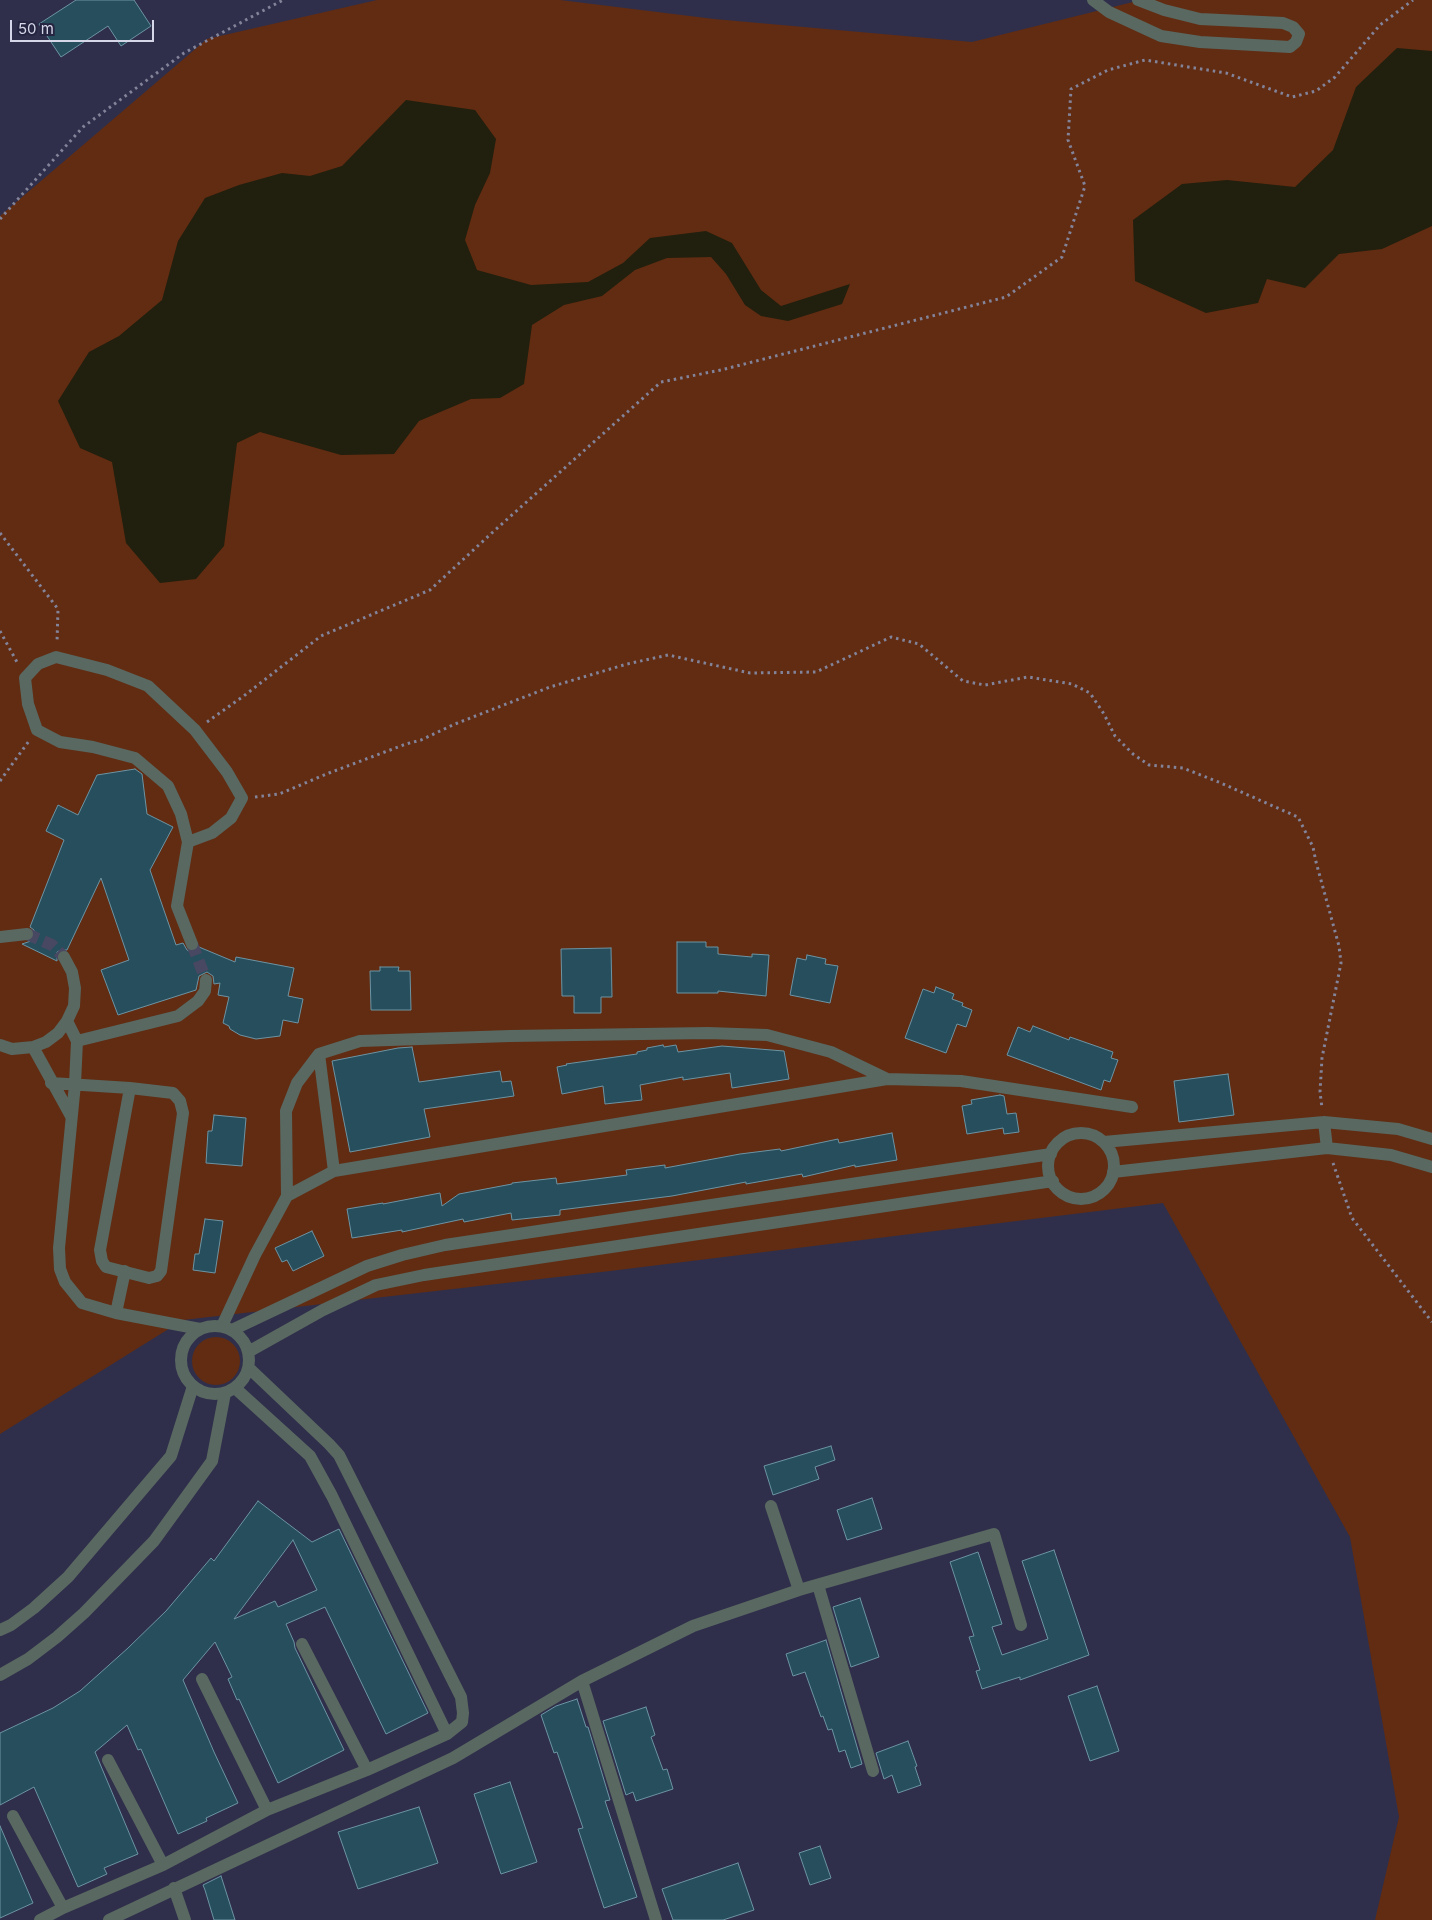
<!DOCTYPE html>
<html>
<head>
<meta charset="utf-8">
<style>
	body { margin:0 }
	#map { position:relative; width:1432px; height:1920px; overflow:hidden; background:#302f4b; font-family:Inter,sans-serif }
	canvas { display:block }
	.scale { position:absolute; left:10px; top:20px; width:144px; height:22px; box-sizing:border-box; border:2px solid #d5d6e8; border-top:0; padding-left:6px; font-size:15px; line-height:18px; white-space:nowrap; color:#d5d6e8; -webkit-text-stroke:4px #262541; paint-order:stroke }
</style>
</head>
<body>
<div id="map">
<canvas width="1432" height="1920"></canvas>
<div class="scale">50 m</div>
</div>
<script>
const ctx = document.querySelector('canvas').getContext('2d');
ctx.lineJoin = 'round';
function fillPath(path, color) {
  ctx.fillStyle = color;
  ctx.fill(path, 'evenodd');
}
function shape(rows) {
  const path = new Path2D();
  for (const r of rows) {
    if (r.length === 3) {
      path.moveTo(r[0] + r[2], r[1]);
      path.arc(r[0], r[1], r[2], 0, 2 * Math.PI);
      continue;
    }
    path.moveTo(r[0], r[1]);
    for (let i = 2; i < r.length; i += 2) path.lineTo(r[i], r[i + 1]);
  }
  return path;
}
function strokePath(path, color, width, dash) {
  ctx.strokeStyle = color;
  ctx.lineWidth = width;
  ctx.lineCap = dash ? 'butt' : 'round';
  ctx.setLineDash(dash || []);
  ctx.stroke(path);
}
const green = shape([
	[377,0,560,0,714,19,972,42,1141,0,1432,0,1432,1920,1375,1920,1399,1817,1350,1537,1163,1203,610,1271,183,1320,0,1434,0,216,207,39],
	[216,1361,24]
]);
const water = shape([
	[1397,48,1432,51,1432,226,1382,249,1339,254,1305,288,1267,279,1258,303,1206,313,1135,281,1133,220,1182,184,1227,180,1295,187,1333,150,1356,87],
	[406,100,475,110,496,139,490,173,475,205,465,240,477,270,531,285,588,282,623,263,650,238,706,231,732,243,761,290,781,306,850,284,842,304,788,321,761,316,745,305,726,274,711,257,667,258,635,270,602,296,564,305,532,325,524,384,500,398,471,399,419,421,394,454,341,455,260,432,237,443,224,546,196,579,160,583,126,543,112,462,80,448,58,401,89,352,119,336,162,300,178,241,205,198,239,185,282,173,310,176,342,166]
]);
const building = shape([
	[76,0,134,0,151,26,121,46,108,26,61,57,39,24,76,0],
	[135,769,142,774,147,814,173,827,150,870,176,945,183,943,187,950,191,952,195,951,199,947,235,962,236,957,294,968,288,996,303,999,298,1023,283,1020,280,1036,256,1039,240,1035,230,1029,229,1026,223,1023,229,997,218,995,220,983,214,984,213,976,207,972,199,976,196,990,118,1015,101,970,129,960,101,878,67,950,61,950,57,952,57,961,22,944,31,941,35,937,34,930,30,927,64,840,46,831,58,805,78,815,97,775,135,769],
	[677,942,706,942,706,947,718,947,718,954,752,957,752,954,769,955,766,996,718,991,718,993,677,993,677,942],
	[611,948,612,997,601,997,601,1013,574,1013,574,996,562,996,561,949,611,948],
	[807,955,826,959,825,964,838,966,830,1003,790,995,797,958,806,960,807,955],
	[380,967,399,967,398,971,410,971,411,1010,371,1010,370,971,380,971,380,967],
	[936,987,954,994,952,999,963,1003,962,1006,972,1010,966,1027,957,1024,946,1053,905,1038,923,989,934,993,936,987],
	[1033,1026,1069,1040,1070,1037,1113,1052,1111,1058,1118,1060,1110,1082,1104,1080,1101,1090,1007,1055,1018,1027,1030,1032,1033,1026],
	[663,1045,664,1047,676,1045,678,1052,722,1046,784,1051,789,1079,732,1088,730,1073,683,1080,683,1077,640,1085,642,1100,605,1104,603,1086,562,1094,557,1067,567,1065,566,1064,637,1054,637,1052,647,1050,647,1048,663,1045],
	[412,1047,419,1082,500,1071,502,1082,511,1081,514,1096,424,1109,430,1137,350,1152,332,1061,398,1048,412,1047],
	[1228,1074,1234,1115,1179,1122,1174,1081,1228,1074],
	[1000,1095,1004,1096,1007,1114,1016,1113,1019,1132,1004,1134,1003,1128,967,1134,962,1106,972,1104,971,1100,1000,1095],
	[214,1115,246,1118,242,1166,206,1163,208,1131,212,1131,214,1115],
	[892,1133,897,1160,855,1167,855,1165,803,1177,802,1174,746,1184,746,1182,672,1196,560,1210,560,1215,512,1220,511,1213,464,1222,463,1219,402,1232,402,1230,352,1238,347,1209,383,1203,383,1204,440,1193,442,1206,459,1194,512,1184,512,1183,556,1178,557,1184,627,1175,626,1170,665,1165,665,1168,740,1154,780,1149,781,1151,838,1139,839,1143,892,1133],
	[205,1219,223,1221,215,1273,193,1270,195,1254,199,1254,205,1219],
	[312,1231,324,1256,293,1271,287,1260,282,1262,275,1248,312,1231],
	[831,1446,835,1460,815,1467,819,1479,773,1495,764,1466,831,1446],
	[872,1498,882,1529,847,1540,837,1510,872,1498],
	[258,1501,312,1542,339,1529,428,1713,386,1734,325,1607,286,1624,294,1642,295,1648,344,1750,278,1783,239,1699,237,1700,228,1679,232,1677,215,1642,183,1680,214,1752,238,1803,206,1818,207,1821,178,1834,141,1749,138,1750,127,1725,95,1752,138,1854,104,1868,107,1874,78,1887,34,1787,0,1805,0,1733,53,1708,80,1691,128,1648,166,1611,211,1558,214,1561,258,1501],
	[293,1540,317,1590,278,1607,275,1601,234,1619,293,1540],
	[1054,1550,1089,1655,1020,1680,1020,1677,982,1689,976,1671,980,1670,969,1637,974,1636,950,1562,978,1552,1002,1624,992,1627,1002,1655,1048,1639,1022,1561,1054,1550],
	[860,1598,879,1657,851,1667,833,1607,860,1598],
	[826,1640,862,1764,851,1768,845,1750,839,1752,832,1729,828,1730,823,1716,821,1717,805,1672,793,1676,786,1654,826,1640],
	[1097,1686,1119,1751,1090,1761,1068,1696,1097,1686],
	[577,1699,586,1727,588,1727,610,1800,605,1801,637,1897,604,1908,578,1829,583,1828,557,1752,554,1753,541,1715,556,1706,577,1699],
	[646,1707,655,1735,651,1737,663,1770,667,1769,673,1789,636,1801,633,1792,626,1795,603,1721,646,1707],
	[908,1741,917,1766,915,1767,921,1785,898,1793,892,1775,884,1779,876,1753,908,1741],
	[510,1782,537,1862,501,1874,474,1794,510,1782],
	[419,1807,438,1863,358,1889,338,1832,419,1807],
	[0,1826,33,1903,0,1918,0,1826],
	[820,1846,831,1878,810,1885,799,1853,820,1846],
	[738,1863,754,1910,723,1920,673,1920,662,1889,738,1863],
	[221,1876,235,1920,214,1920,205,1890,203,1885,221,1876]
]);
const minorTunnel = shape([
	[27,934,52,945,64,957],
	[192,944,206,980]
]);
const path = shape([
	[0,219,83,127,184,53,283,0],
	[0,533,58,609,57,642],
	[0,631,18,664],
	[207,722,245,695,321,636,430,590,494,531,661,382,721,370,1006,297,1062,257,1085,186,1068,140,1071,89,1108,70,1145,60,1226,73,1292,97,1316,91,1335,77,1380,25,1413,0],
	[0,781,29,741],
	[255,797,279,794,329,773,406,744,421,740,455,724,550,687,627,664,668,655,750,673,816,672,891,637,919,644,963,681,985,685,1028,677,1072,684,1090,693,1104,714,1115,736,1133,754,1149,765,1183,768,1221,783,1298,817,1313,847,1316,862,1339,946,1341,963,1322,1058,1320,1092,1322,1108],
	[1333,1163,1352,1218,1432,1322]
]);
const minor = shape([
	[1093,0,1109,12,1161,36,1200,42,1290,47,1296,42,1299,34,1293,27,1283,23,1200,19,1164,10,1138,0],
	[188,842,212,833,231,818,242,798,227,772,195,730,148,686,107,670,56,657,38,664,25,678,28,704,37,730,60,742,93,747,135,758,168,786,181,814,188,842,177,906,192,944],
	[0,937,27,934],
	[67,1021,77,1041,75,1084,59,1248,60,1269,65,1282,82,1303,116,1313,200,1329],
	[77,1041,178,1016,198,1001,205,991,206,980],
	[0,1045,12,1049,33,1047,46,1042,58,1033,67,1021,74,1006,75,988,72,972,64,957],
	[33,1047,71,1116],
	[319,1054,334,1171],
	[51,1083,130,1088,173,1093,180,1101,183,1113,161,1271,157,1276,149,1278,106,1267,102,1261,100,1250,130,1088],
	[1324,1122,1327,1148],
	[1081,1166,33],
	[1104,1142,1324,1122,1398,1129,1432,1139],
	[1113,1172,1327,1148,1391,1155,1432,1167],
	[287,1196,286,1111,297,1083,319,1054,360,1041,510,1036,708,1033,767,1035,831,1052,887,1079],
	[116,1313,125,1271],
	[215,1360,34],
	[222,1326,255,1255,287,1196,334,1171,887,1079,961,1081,1132,1107],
	[232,1330,367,1266,402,1255,445,1245,1051,1154],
	[248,1352,323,1310,376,1285,424,1275,1053,1181],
	[235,1388,310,1456,332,1496,447,1734],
	[771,1506,799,1590],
	[818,1585,873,1771],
	[0,1630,11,1625,34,1608,68,1577,171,1456,193,1386],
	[302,1644,367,1770],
	[0,1675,28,1659,57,1637,84,1613,154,1541,212,1461,225,1393],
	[202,1679,267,1810],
	[582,1681,656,1920],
	[108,1760,163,1865],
	[13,1816,63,1908],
	[174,1888,185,1920],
	[40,1920,63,1908,163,1865,267,1810,367,1770,447,1734,462,1722,463,1713,461,1697,339,1455,329,1444,250,1369],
	[109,1920,453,1758,582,1681,693,1626,799,1590,994,1534,1021,1625]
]);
fillPath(green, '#612c12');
fillPath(water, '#211f0d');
fillPath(building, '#274e5c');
strokePath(building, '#6c94a4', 1);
strokePath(minorTunnel, '#494863', 12, [12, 6]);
strokePath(path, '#83839a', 3, [2.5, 4]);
strokePath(minor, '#596861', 12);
</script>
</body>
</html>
